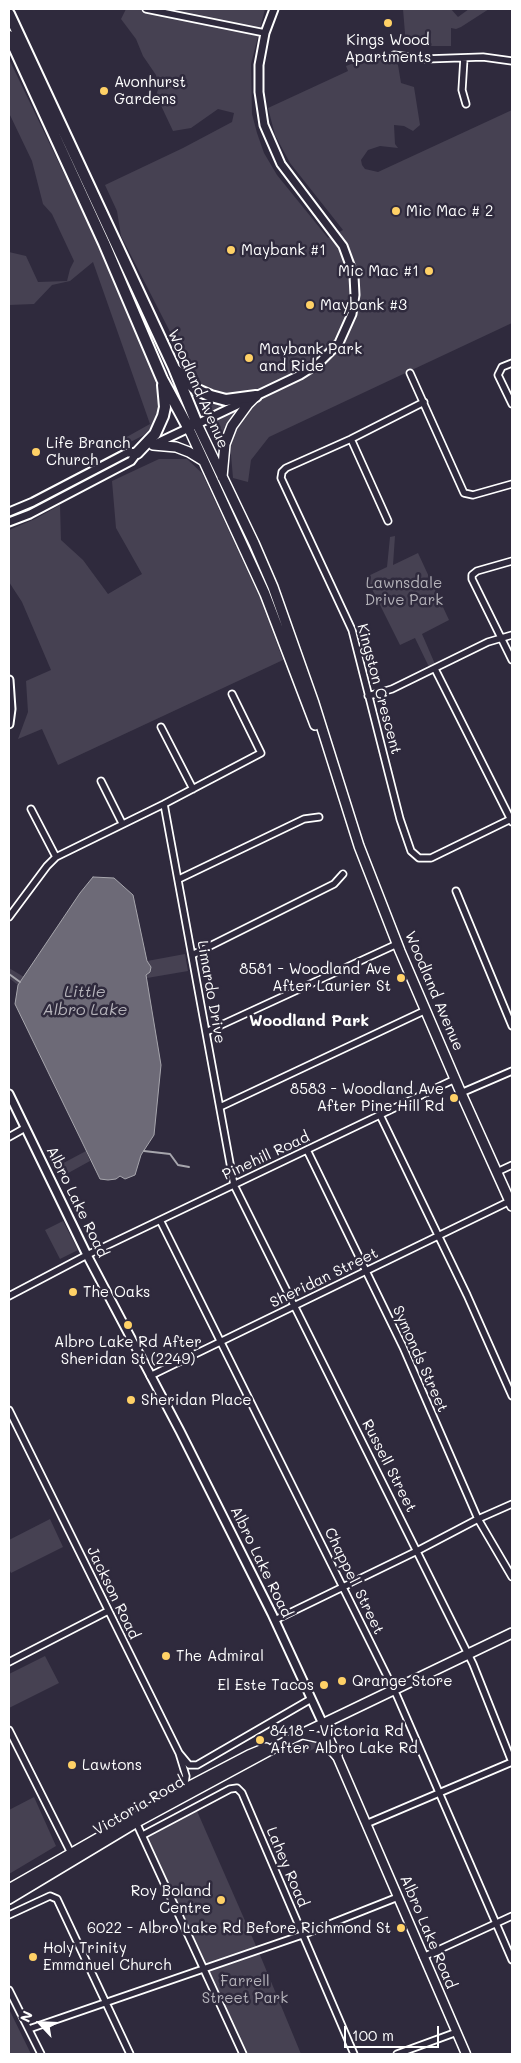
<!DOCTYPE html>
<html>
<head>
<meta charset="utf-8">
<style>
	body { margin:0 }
	#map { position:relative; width:521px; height:2063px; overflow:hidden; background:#2f2a3d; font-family:Mali,sans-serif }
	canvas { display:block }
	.frame { position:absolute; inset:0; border:10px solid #fff; pointer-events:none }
	.north { position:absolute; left:15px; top:1998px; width:50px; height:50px; -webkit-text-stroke:4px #2f2a3d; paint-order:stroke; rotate:295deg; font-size:14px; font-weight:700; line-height:20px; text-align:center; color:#fff }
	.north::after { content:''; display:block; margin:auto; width:18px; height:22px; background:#fff; clip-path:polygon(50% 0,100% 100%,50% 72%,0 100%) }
	.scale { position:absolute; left:344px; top:2026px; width:95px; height:22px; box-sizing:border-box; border:2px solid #fff; border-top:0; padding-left:6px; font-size:15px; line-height:18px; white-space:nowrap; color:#fff; -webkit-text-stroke:4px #2f2a3d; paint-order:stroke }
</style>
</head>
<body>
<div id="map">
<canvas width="521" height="2063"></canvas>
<div class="frame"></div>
<div class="north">N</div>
<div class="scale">100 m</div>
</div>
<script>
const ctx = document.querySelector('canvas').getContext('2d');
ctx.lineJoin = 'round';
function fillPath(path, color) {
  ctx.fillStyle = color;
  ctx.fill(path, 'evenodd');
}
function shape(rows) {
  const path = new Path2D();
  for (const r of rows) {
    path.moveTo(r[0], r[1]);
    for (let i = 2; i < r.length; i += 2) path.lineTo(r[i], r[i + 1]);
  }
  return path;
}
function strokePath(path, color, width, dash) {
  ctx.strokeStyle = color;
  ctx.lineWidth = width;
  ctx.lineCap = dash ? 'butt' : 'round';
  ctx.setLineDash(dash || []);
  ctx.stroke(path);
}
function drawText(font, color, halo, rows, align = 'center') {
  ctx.font = font + ' Mali,sans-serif';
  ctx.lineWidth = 5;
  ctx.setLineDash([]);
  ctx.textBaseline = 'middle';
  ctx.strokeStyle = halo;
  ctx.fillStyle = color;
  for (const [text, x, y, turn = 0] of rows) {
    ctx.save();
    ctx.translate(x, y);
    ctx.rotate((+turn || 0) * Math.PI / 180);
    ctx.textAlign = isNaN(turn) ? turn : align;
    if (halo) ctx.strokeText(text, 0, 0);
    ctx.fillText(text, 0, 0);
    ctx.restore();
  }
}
const green = shape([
	[126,9,265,9,251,64,252,114,257,133,264,153,277,175,328,238,343,230,290,163,275,135,268,108,348,71,346,66,370,57,397,59,401,83,414,87,420,125,413,131,404,126,394,125,395,144,398,148,380,146,368,150,361,160,362,165,365,169,378,172,512,110,512,323,269,437,251,460,248,482,233,478,231,455,191,371,186,363,121,236,117,211,105,185,183,148,232,122,234,113,218,109,191,128,173,131,156,95,159,87,156,75,143,56,136,39,121,19],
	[403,9,451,9,458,17,469,9,489,9,461,27,456,29,451,28,451,46,406,46],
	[9,59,105,259,159,387,161,416,144,435,117,449,114,444,150,424,93,262,70,281,52,285,34,304,9,305,9,252,26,256,38,282,67,281,70,269,74,261,52,214,43,204,32,161,9,113],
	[159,459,187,459,202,473,260,598,283,660,58,765,42,729,18,739,28,712,26,681,51,670,22,602,9,582,9,530,35,519,60,505,61,540,83,560,108,594,142,574,116,528,112,481],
	[395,536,393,565,418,553,449,620,422,634,435,664,429,667,415,638,400,645,366,577,387,567,390,537],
	[185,954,188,971,147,978,146,974,151,967,147,961],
	[9,968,24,977,18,985,9,978],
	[86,1151,90,1161,61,1177,56,1167],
	[63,1221,78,1250,60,1259,45,1230],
	[50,1519,63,1547,11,1573,9,1569,9,1540],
	[45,1656,59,1683,9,1708,9,1674],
	[312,1742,320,1743,322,1745,301,1755,301,1749],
	[34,1797,56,1846,9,1874,9,1810],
	[197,1811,260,1955,301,2054,246,2054,145,1835],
	[9,2009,31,2054,9,2054]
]);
const water = shape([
	[93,877,114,878,133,895,147,961,151,967,150,972,146,975,161,1065,154,1135,141,1155,135,1175,125,1179,120,1176,116,1179,108,1180,100,1179,15,1004,18,985,80,893,93,877]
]);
const stream = shape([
	[9,974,20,982],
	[144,1151,170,1154,178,1165,189,1167]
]);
const minor = shape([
	[146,9,265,33],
	[394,55,425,59,483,57,512,61],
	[464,58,462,90,466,104],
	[512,363,502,367,498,375,512,404],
	[410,373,464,493,473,495,512,484],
	[424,402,351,439,286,468,282,472,281,478,352,630,400,819,411,851,419,858,431,858,511,819],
	[351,439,388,521],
	[512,561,477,571,472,575,472,579,512,660],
	[435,669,512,822],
	[368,696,392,689,488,642,512,635],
	[161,727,193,789],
	[101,781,122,823],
	[164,804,234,1185,473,1664,512,1762],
	[31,809,56,857],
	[179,879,304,819,319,817],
	[456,891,512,1026],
	[9,917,47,866,56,857,164,804,261,753,232,694],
	[192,955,334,884,343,874],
	[206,1032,397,944],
	[461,1093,512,1071],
	[220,1107,426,1010],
	[380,1115,467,1295,512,1396],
	[9,1137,25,1128],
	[307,1150,403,1347,478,1519,512,1577],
	[497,1172,512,1165],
	[160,1220,397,1696,512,1960],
	[9,1296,87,1255,455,1079],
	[150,1376,510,1201],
	[9,1410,179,1753,186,1776,184,1789],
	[275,1620,417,1551,478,1519,512,1504],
	[9,1662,108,1611],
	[9,1730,72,1855],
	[179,1753,189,1765,197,1765,311,1699],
	[135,1820,243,2054],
	[366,1824,512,1762],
	[143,1835,230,1789,237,1788,242,1793,354,2054],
	[9,1915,50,1896,57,1899,130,2054],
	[423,1957,512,1916],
	[9,1990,41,2054],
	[29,2029,302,1935,398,1897],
	[397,2054,457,2032]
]);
const tertiary = shape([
	[153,445,300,375,319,363,339,343,352,314,355,295,354,276,343,246,281,164,264,125,259,92,259,65,265,33,274,9],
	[9,512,33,502,127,453,139,452],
	[9,522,30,514,131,461,137,453],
	[9,680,11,709,9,724],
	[9,1094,87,1255,180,1431,272,1614,323,1724]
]);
const secondary = shape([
	[323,1724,466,2054]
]);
const primary = shape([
	[197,424,254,543,273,587,314,703,359,846,400,951,461,1093,512,1206],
	[189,429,265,594,315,725],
	[153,445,176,447,189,452,202,460],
	[222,477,225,444,232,426,248,404,256,396],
	[303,1734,321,1738,337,1756],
	[9,1889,184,1789,249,1755,266,1748],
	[9,1899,137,1822,285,1742,512,1633]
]);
const motorway = shape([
	[9,14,174,368,197,424],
	[9,36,104,243,162,379,189,429],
	[177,371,195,389,211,396,226,400,256,396],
	[137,453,155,434,163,416,165,407,163,385]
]);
const markers = [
	[388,23,5,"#ffd166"],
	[104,91,5,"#ffd166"],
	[396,211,5,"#ffd166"],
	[231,250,5,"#ffd166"],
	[429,271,5,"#ffd166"],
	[310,305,5,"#ffd166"],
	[249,358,5,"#ffd166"],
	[36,452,5,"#ffd166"],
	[401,978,5,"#ffd166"],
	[454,1098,5,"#ffd166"],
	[73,1292,5,"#ffd166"],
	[128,1325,5,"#ffd166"],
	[131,1400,5,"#ffd166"],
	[166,1656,5,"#ffd166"],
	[342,1681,5,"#ffd166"],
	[324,1685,5,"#ffd166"],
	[260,1740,5,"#ffd166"],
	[72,1765,5,"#ffd166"],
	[221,1900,5,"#ffd166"],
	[401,1928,5,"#ffd166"],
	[33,1957,5,"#ffd166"]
];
const poiNames = [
	["Kings Wood",388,40,"center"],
	["Apartments",388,57,"center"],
	["Avonhurst",114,82],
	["Gardens",114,99],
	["Mic Mac # 2",406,211],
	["Maybank #1",241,250],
	["Mic Mac #1",419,271,"right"],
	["Maybank #3",320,305],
	["Maybank Park",259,349],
	["and Ride",259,366],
	["Life Branch",46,443],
	["Church",46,460],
	["8581 - Woodland Ave",391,969,"right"],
	["After Laurier St",391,986,"right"],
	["8583 - Woodland Ave",444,1089,"right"],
	["After Pine Hill Rd",444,1106,"right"],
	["The Oaks",83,1292],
	["Albro Lake Rd After",128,1342,"center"],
	["Sheridan St (2249)",128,1359,"center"],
	["Sheridan Place",141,1400],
	["The Admiral",176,1656],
	["Qrange Store",352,1681],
	["El Este Tacos",314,1685,"right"],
	["8418 - Victoria Rd",270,1731],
	["After Albro Lake Rd",270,1748],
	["Lawtons",82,1765],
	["Roy Boland",211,1891,"right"],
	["Centre",211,1908,"right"],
	["6022 - Albro Lake Rd Before Richmond St",391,1928,"right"],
	["Holy Trinity",43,1948],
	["Emmanuel Church",43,1965]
];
const streetNames = [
	["Woodland Avenue",198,389,66],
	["Kingston Crescent",379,689,75],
	["Woodland Avenue",434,991,67],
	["Limardo Drive",211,992,80],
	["Pinehill Road",266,1156,-25],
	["Albro Lake Road",77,1202,64],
	["Sheridan Street",324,1278,-26],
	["Symonds Street",420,1359,66],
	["Russell Street",389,1466,63],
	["Albro Lake Road",261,1562,64],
	["Chappell Street",354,1581,64],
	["Jackson Road",113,1593,64],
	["Victoria Road",139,1806,-30],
	["Lahey Road",287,1867,67],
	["Albro Lake Road",428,1932,67]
];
const parkNames = [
	["Lawnsdale",404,583],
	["Drive Park",404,600],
	["Farrell",245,1981],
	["Street Park",245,1998]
];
const waterNames = [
	["Little",85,992],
	["Albro Lake",85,1010]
];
const neighbourhoodNames = [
	["Woodland Park",309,1021]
];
fillPath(green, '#464152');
fillPath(water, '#6d6a77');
strokePath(water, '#a7a6ad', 1);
strokePath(stream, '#a7a6ad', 2);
strokePath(minor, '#fff', 9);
strokePath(tertiary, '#fff', 11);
strokePath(secondary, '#fff', 11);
strokePath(primary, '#fff', 12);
strokePath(motorway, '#fff', 14);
strokePath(minor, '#2f2a3d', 5.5);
strokePath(tertiary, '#2f2a3d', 7);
strokePath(secondary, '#2f2a3d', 8);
strokePath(primary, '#2f2a3d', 9);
strokePath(motorway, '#2f2a3d', 10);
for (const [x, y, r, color] of markers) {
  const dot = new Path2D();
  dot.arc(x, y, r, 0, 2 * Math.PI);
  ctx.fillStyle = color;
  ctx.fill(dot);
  strokePath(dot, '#2f2a3d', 2);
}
drawText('15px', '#fff', '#2f2a3d', poiNames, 'left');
drawText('15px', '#fff', '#2f2a3d', streetNames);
drawText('15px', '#b5b3ba', '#2f2a3d', parkNames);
drawText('italic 16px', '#b6b4bb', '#2f2a3d', waterNames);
drawText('bold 16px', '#fff', '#2f2a3d', neighbourhoodNames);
</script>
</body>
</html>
